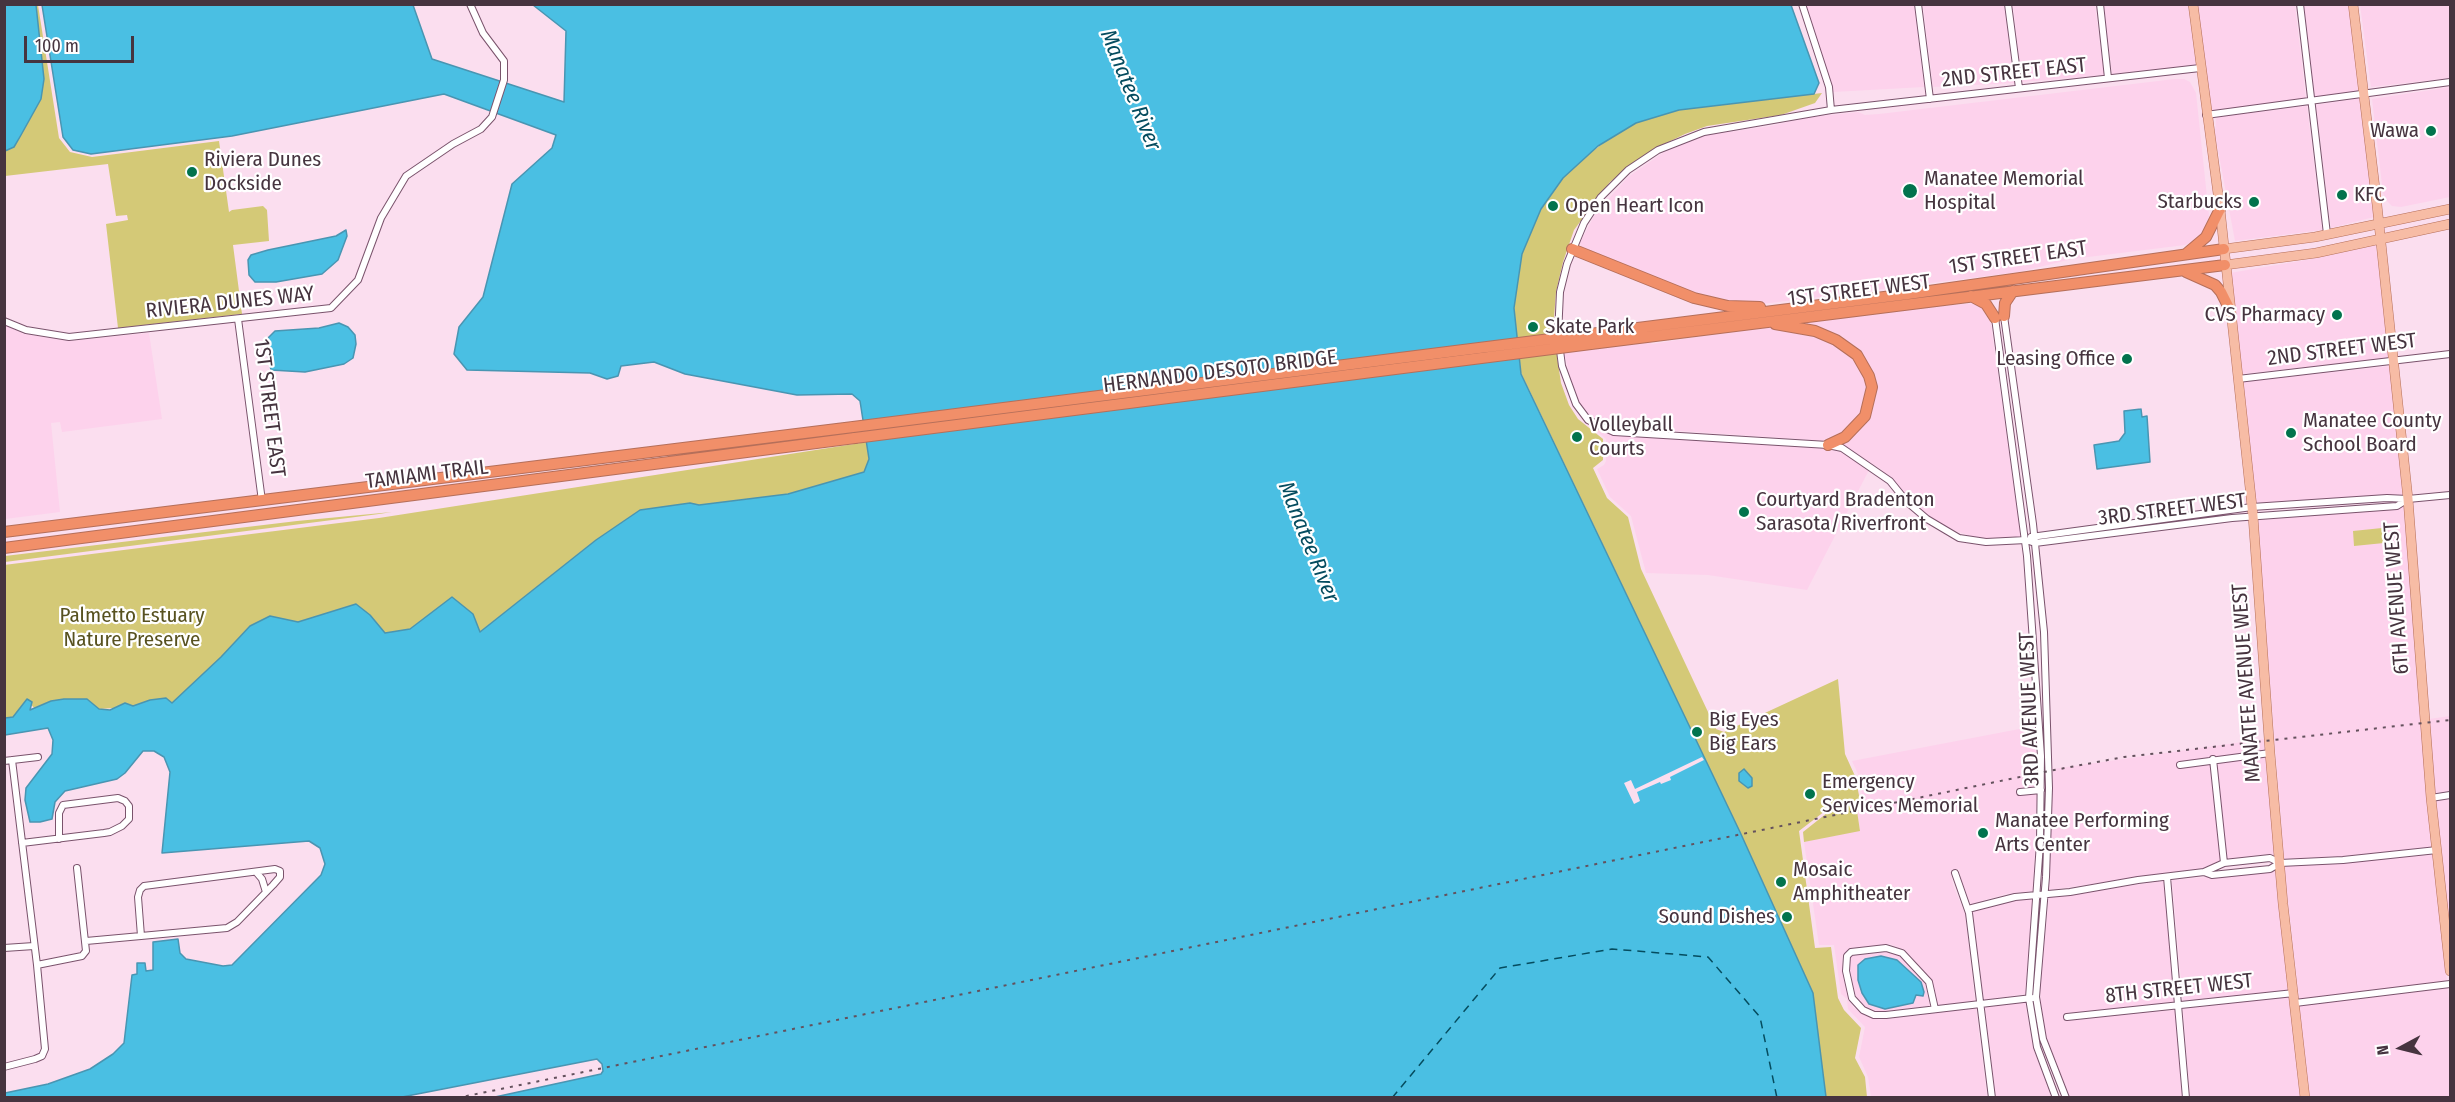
<!DOCTYPE html>
<html>
<head>
<meta charset="utf-8">
<style>
	body { margin:0 }
	#map { position:relative; width:2455px; height:1102px; overflow:hidden; background:#fbdeef; font-family:"Fira Sans Condensed",sans-serif }
	canvas { display:block }
	.frame { position:absolute; inset:0; border:6px solid #46343f; pointer-events:none }
	.north { position:absolute; left:2371px; top:1018px; width:60px; height:60px; -webkit-text-stroke:4px #fff; paint-order:stroke; rotate:263deg; font-size:16px; font-weight:700; line-height:24px; text-align:center; color:#46343f }
	.north::after { content:''; display:block; margin:auto; width:21px; height:27px; background:#46343f; clip-path:polygon(50% 0,100% 100%,50% 72%,0 100%) }
	.scale { position:absolute; left:24px; top:36px; width:110px; height:27px; box-sizing:border-box; border:3px solid #46343f; border-top:0; padding-left:8px; font-size:18px; line-height:21px; white-space:nowrap; color:#46343f; -webkit-text-stroke:4px #fff; paint-order:stroke }
</style>
</head>
<body>
<div id="map">
<canvas width="2455" height="1102"></canvas>
<div class="frame"></div>
<div class="north">N</div>
<div class="scale">100 m</div>
</div>
<script>
const ctx = document.querySelector('canvas').getContext('2d');
ctx.lineJoin = 'round';
function fillPath(path, color) {
  ctx.fillStyle = color;
  ctx.fill(path, 'evenodd');
}
function shape(rows) {
  const path = new Path2D();
  for (const r of rows) {
    path.moveTo(r[0], r[1]);
    for (let i = 2; i < r.length; i += 2) path.lineTo(r[i], r[i + 1]);
  }
  return path;
}
function strokePath(path, color, width, dash) {
  ctx.strokeStyle = color;
  ctx.lineWidth = width;
  ctx.lineCap = dash ? 'butt' : 'round';
  ctx.setLineDash(dash || []);
  ctx.stroke(path);
}
function drawText(font, color, halo, rows, align = 'center') {
  ctx.font = font + ' "Fira Sans Condensed",sans-serif';
  ctx.lineWidth = 4.5;
  ctx.setLineDash([]);
  ctx.textBaseline = 'middle';
  ctx.strokeStyle = halo;
  ctx.fillStyle = color;
  for (const [text, x, y, turn = 0] of rows) {
    ctx.save();
    ctx.translate(x, y);
    ctx.rotate((+turn || 0) * Math.PI / 180);
    ctx.textAlign = isNaN(turn) ? turn : align;
    if (halo) ctx.strokeText(text, 0, 0);
    ctx.fillText(text, 0, 0);
    ctx.restore();
  }
}
const built = shape([
	[1806,5,1914,5,1924,87,1833,92],
	[1923,5,2004,5,2014,83,1933,87],
	[2013,5,2095,5,2104,75,2022,82],
	[2104,5,2188,5,2196,65,2112,74],
	[2197,5,2295,5,2306,99,2210,111],
	[2304,5,2349,5,2359,91,2315,98],
	[2360,5,2450,5,2450,78,2371,87],
	[2175,79,2184,79,2190,82,2196,93,2209,216,2204,233,2195,241,2185,245,2072,259,2019,272,1754,305,1704,299,1582,248,1580,243,1595,214,1628,177,1664,152,1707,135,1771,126,1804,118,1858,112,1865,115,1879,114],
	[2450,87,2450,197,2401,207,2392,206,2387,201,2383,193,2372,99],
	[2360,98,2374,217,2331,228,2316,105],
	[2307,106,2322,230,2235,241,2215,134,2216,119,2218,117],
	[2376,245,2389,358,2241,374,2230,273,2317,258],
	[1978,303,1982,306,1990,319,2021,537,2001,539,1976,538,1947,528,1921,511,1881,469,1840,444,1869,417,1876,387,1873,374,1861,353,1790,323,1895,309],
	[5,325,24,334,69,341,149,333,162,419,62,432,60,422,51,423,60,512,5,519],
	[1764,326,1823,338,1848,353,1860,367,1868,387,1861,414,1843,434,1827,441,1608,426,1591,417,1579,402,1570,377,1564,351,1613,345,1650,342,1652,344],
	[2390,366,2403,495,2256,503,2242,382],
	[1588,424,1604,433,1613,435,1828,449,1840,452,1869,470,1807,590,1708,575,1646,573,1631,516,1610,497,1597,469,1604,465,1606,461,1606,439],
	[2404,506,2419,703,2432,847,2343,856,2284,859,2257,520,2398,509],
	[2450,716,2450,791,2435,793,2429,719],
	[2035,726,2037,786,2015,789,2017,796,2037,794,2033,891,2006,894,1971,904,1962,883,1959,869,1950,870,1953,885,1965,914,1975,1001,1938,1005,1932,980,1905,950,1890,944,1850,948,1842,956,1842,971,1848,1000,1854,1008,1866,1016,1880,1020,1976,1008,1987,1097,1871,1097,1868,1077,1859,1057,1865,1027,1848,1009,1847,999,1841,994,1834,945,1819,945,1804,842,1860,830,1856,804,1862,803,1863,799,1858,774,1852,761],
	[2264,739,2275,856,2269,854,2224,859,2201,869,2049,890,2053,769],
	[2450,799,2450,934,2436,801],
	[2433,855,2447,981,2299,999,2284,866],
	[2276,869,2289,990,2183,1001,2172,880,2271,872],
	[2164,881,2174,1002,2063,1014,2064,1021,2175,1010,2182,1097,2070,1097,2049,1045,2042,1017,2040,988,2049,897],
	[2033,898,2025,994,1984,1000,1973,912,2007,902],
	[1886,952,1900,956,1925,984,1930,1006,1881,1012,1865,1007,1857,1000,1853,989,1850,970,1851,956],
	[2448,988,2450,1011,2450,1097,2310,1097,2299,1006],
	[2290,997,2301,1097,2190,1097,2183,1009],
	[2025,1002,2033,1048,2051,1097,1996,1097,1985,1007]
]);
const green = shape([
	[36,5,38,5,59,138,70,152,92,157,219,141,229,212,232,210,263,206,267,210,269,241,233,245,242,314,118,328,106,224,128,220,127,215,116,216,108,164,5,176,4,151,14,147,41,99,44,79],
	[1822,93,1815,103,1781,115,1707,126,1685,134,1652,150,1610,182,1574,230,1563,262,1556,292,1553,330,1561,383,1569,405,1578,419,1603,439,1603,460,1593,468,1607,498,1628,517,1641,569,1716,729,1724,732,1838,679,1845,754,1855,776,1860,800,1825,807,1825,811,1799,831,1815,948,1831,947,1838,998,1844,1010,1861,1028,1855,1058,1865,1077,1867,1097,1826,1097,1813,993,1740,832,1521,373,1514,308,1522,254,1541,209,1561,180,1576,164,1611,137,1636,123,1679,110],
	[867,442,869,459,864,472,788,494,699,505,690,503,640,510,596,540,480,632,452,598,410,629,385,633,356,604,298,622,270,616,250,626,220,659,172,704,99,709,87,699,51,701,35,709,27,700,13,717,5,718,4,565,379,518],
	[392,512,379,514,5,562,5,556,297,521],
	[2382,528,2384,543,2354,546,2353,531],
	[1856,804,1860,831,1804,842,1803,832,1827,813,1829,810]
]);
const water = shape([
	[4,5,36,5,44,79,41,99,21,135,14,147,5,151,4,5],
	[42,5,413,5,432,59,564,102,566,31,533,5,1791,5,1819,83,1814,94,1679,110,1636,123,1598,146,1563,178,1541,209,1522,254,1514,308,1521,374,1740,832,1813,993,1826,1097,495,1097,601,1074,603,1071,602,1064,597,1059,402,1097,5,1097,5,1093,48,1084,90,1069,113,1054,124,1043,132,975,137,974,137,963,145,963,146,971,153,970,153,942,178,939,180,953,186,959,223,966,232,965,321,875,325,864,320,848,309,841,162,853,170,772,164,757,154,751,143,751,125,773,117,779,65,791,55,802,52,819,40,822,30,822,25,800,26,788,52,754,53,740,48,728,5,735,5,718,13,717,27,699,32,702,30,710,51,701,64,699,87,699,99,709,110,710,125,703,133,706,150,700,166,698,172,703,221,657,250,626,270,616,298,622,356,604,370,615,385,633,410,629,452,597,473,614,480,632,596,540,640,510,690,503,699,505,788,494,864,472,869,459,860,401,852,394,797,395,685,374,654,362,621,366,618,376,607,379,590,373,467,370,454,354,459,327,483,297,512,184,552,148,556,135,444,94,232,136,91,154,73,150,63,137,42,5],
	[346,230,347,236,338,260,322,274,276,282,255,282,249,275,248,260,251,255,268,250,336,236,346,230],
	[339,323,348,327,355,335,356,344,353,358,344,364,305,372,271,370,267,349,268,338,275,331,319,328,339,323],
	[2141,409,2142,417,2147,416,2150,462,2097,469,2094,445,2119,441,2125,433,2124,411,2141,409],
	[1744,769,1752,778,1752,786,1748,788,1739,781,1739,773,1744,769],
	[1881,956,1897,960,1921,982,1924,992,1923,996,1916,995,1913,1003,1885,1009,1869,1004,1862,993,1858,980,1858,965,1865,959,1881,956]
]);
const pier = shape([
	[1702,757,1704,760,1670,777,1671,780,1661,784,1660,782,1637,792,1640,801,1634,804,1624,783,1631,780,1635,789]
]);
const ferry = shape([
	[1392,1098,1500,968,1612,949,1708,957,1760,1017,1777,1098]
]);
const street = shape([
	[1802,4,1829,87,1831,110],
	[1918,4,1930,99],
	[2008,4,2019,88],
	[2100,4,2108,78],
	[2300,4,2327,234],
	[2200,68,1831,110,1704,132,1658,150,1628,170,1601,197,1584,223,1567,264,1560,292,1558,335,1562,366,1576,404,1588,420,1614,432,1828,445,1842,448,1890,481,1907,502,1927,519,1959,538,1986,542,2026,540,2035,543,2232,518,2397,506,2408,499],
	[2206,115,2450,82],
	[2004,316,2033,524,2044,632,2049,788,2046,877,2036,997,2043,1039,2066,1098],
	[1995,318,2027,556,2041,756,2040,843,2029,998,2037,1047,2056,1098],
	[238,319,262,501],
	[4,321,26,330,69,337,331,308,358,280,381,218,406,176,453,144,481,129,492,117,504,80,504,61,483,33,470,4],
	[2238,379,2450,354],
	[2031,537,2252,507,2387,498,2408,499,2450,495],
	[2213,759,2224,863],
	[4,761,38,757],
	[2180,765,2270,753],
	[2020,792,2041,790],
	[2431,798,2450,795],
	[22,843,104,833,110,832,122,826,129,819,129,806,125,801,118,798,63,805,59,813,59,839],
	[256,872,262,879,266,892],
	[2204,872,2224,863,2270,858,2280,863],
	[1955,873,1969,913,1992,1098],
	[2167,877,2186,1098],
	[1968,909,2015,897,2070,892,2138,880,2204,872,2212,875,2270,869,2280,863,2343,860,2437,850],
	[86,941,141,936,227,928,237,922,273,885,280,877,280,871,275,869,144,886,140,890,138,897,141,936],
	[4,948,34,946],
	[37,965,82,956,86,951,77,868],
	[2295,1003,2450,984],
	[1935,1009,1929,982,1902,953,1886,948,1851,952,1847,956,1846,971,1852,998,1863,1010,1874,1015,1886,1015,2032,998],
	[2067,1017,2294,993],
	[4,1067,35,1059,42,1056,45,1049,37,965,12,760]
]);
const primary = shape([
	[2193,4,2220,209,2253,516,2270,753,2283,904,2305,1098],
	[2353,4,2377,205,2408,499,2431,798,2450,971],
	[2224,249,2315,237,2450,209],
	[2225,265,2316,253,2450,224]
]);
const highway = shape([
	[1572,249,1694,298,1728,306,1760,307],
	[2187,253,2206,237,2220,209],
	[2186,272,2215,285,2221,292,2230,310],
	[1971,296,1986,304,1995,318],
	[2004,316,2005,303,2013,291],
	[1775,324,1815,331,1836,340,1857,355,1869,376,1872,387,1865,416,1845,437,1828,445],
	[1590,334,1908,294,2224,249],
	[1591,344,2225,265],
	[4,532,853,427],
	[4,548,855,438]
]);
const rail = shape([
	[457,1098,2049,771,2124,757,2450,720]
]);
const highwayBridge = shape([
	[853,427,1590,334],
	[855,438,1591,344]
]);
const markers = [
	[2431,131,6,"#02734d"],
	[192,172,6,"#02734d"],
	[1910,191,8,"#02734d"],
	[2342,195,6,"#02734d"],
	[2254,202,6,"#02734d"],
	[1553,206,6,"#02734d"],
	[2337,315,6,"#02734d"],
	[1533,327,6,"#02734d"],
	[2127,359,6,"#02734d"],
	[2291,433,6,"#02734d"],
	[1577,437,6,"#02734d"],
	[1744,512,6,"#02734d"],
	[1697,732,6,"#02734d"],
	[1810,794,6,"#02734d"],
	[1983,833,6,"#02734d"],
	[1781,882,6,"#02734d"],
	[1787,917,6,"#02734d"]
];
const streetNames = [
	["2ND STREET EAST",2014,73,-6],
	["1ST STREET EAST",2018,258,-8],
	["1ST STREET WEST",1859,291,-7],
	["RIVIERA DUNES WAY",230,303,-6],
	["2ND STREET WEST",2342,350,-7],
	["HERNANDO DESOTO BRIDGE",1220,372,-7],
	["1ST STREET EAST",269,408,83],
	["TAMIAMI TRAIL",427,475,-7],
	["3RD STREET WEST",2172,510,-7],
	["6TH AVENUE WEST",2397,598,-94],
	["MANATEE AVENUE WEST",2247,683,-94],
	["3RD AVENUE WEST",2030,709,-92],
	["8TH STREET WEST",2179,989,-6]
];
const poiNames = [
	["Wawa",2419,131,"right"],
	["Riviera Dunes",204,160],
	["Dockside",204,184],
	["Manatee Memorial",1924,179],
	["Hospital",1924,203],
	["KFC",2354,195],
	["Starbucks",2242,202,"right"],
	["Open Heart Icon",1565,206],
	["CVS Pharmacy",2325,315,"right"],
	["Skate Park",1545,327],
	["Leasing Office",2115,359,"right"],
	["Manatee County",2303,421],
	["School Board",2303,445],
	["Volleyball",1589,425],
	["Courts",1589,449],
	["Courtyard Bradenton",1756,500],
	["Sarasota/Riverfront",1756,524],
	["Big Eyes",1709,720],
	["Big Ears",1709,744],
	["Emergency",1822,782],
	["Services Memorial",1822,806],
	["Manatee Performing",1995,821],
	["Arts Center",1995,845],
	["Mosaic",1793,870],
	["Amphitheater",1793,894],
	["Sound Dishes",1775,917,"right"]
];
const parkNames = [
	["Palmetto Estuary",132,616],
	["Nature Preserve",132,640]
];
const waterNames = [
	["Manatee River",1130,90,68],
	["Manatee River",1308,542,68]
];
fillPath(built, '#fdd2ec');
fillPath(green, '#d4c977');
fillPath(water, '#4abfe3');
strokePath(water, '#4995b2', 1.5);
fillPath(pier, '#fbdeef');
strokePath(ferry, '#054c5f', 1.5, [8, 6]);
strokePath(street, '#7a536c', 8);
strokePath(primary, '#b56f5a', 10);
strokePath(highway, '#b56f5a', 12);
strokePath(street, '#fff', 6);
strokePath(primary, '#f7bca5', 9);
strokePath(highway, '#f18f69', 10);
strokePath(rail, '#64515d', 2, [3, 6]);
strokePath(highwayBridge, '#b56f5a', 12, []);
strokePath(highwayBridge, '#f18f69', 10);
for (const [x, y, r, color] of markers) {
  const dot = new Path2D();
  dot.arc(x, y, r, 0, 2 * Math.PI);
  ctx.fillStyle = color;
  ctx.fill(dot);
  strokePath(dot, '#fff', 2);
}
drawText('21px', '#46343f', '#fff', streetNames);
drawText('21px', '#46343f', '#fff', poiNames, 'left');
drawText('21px', '#57511f', '#fff', parkNames);
drawText('italic 22px', '#054c5f', '#fff', waterNames);
</script>
</body>
</html>
